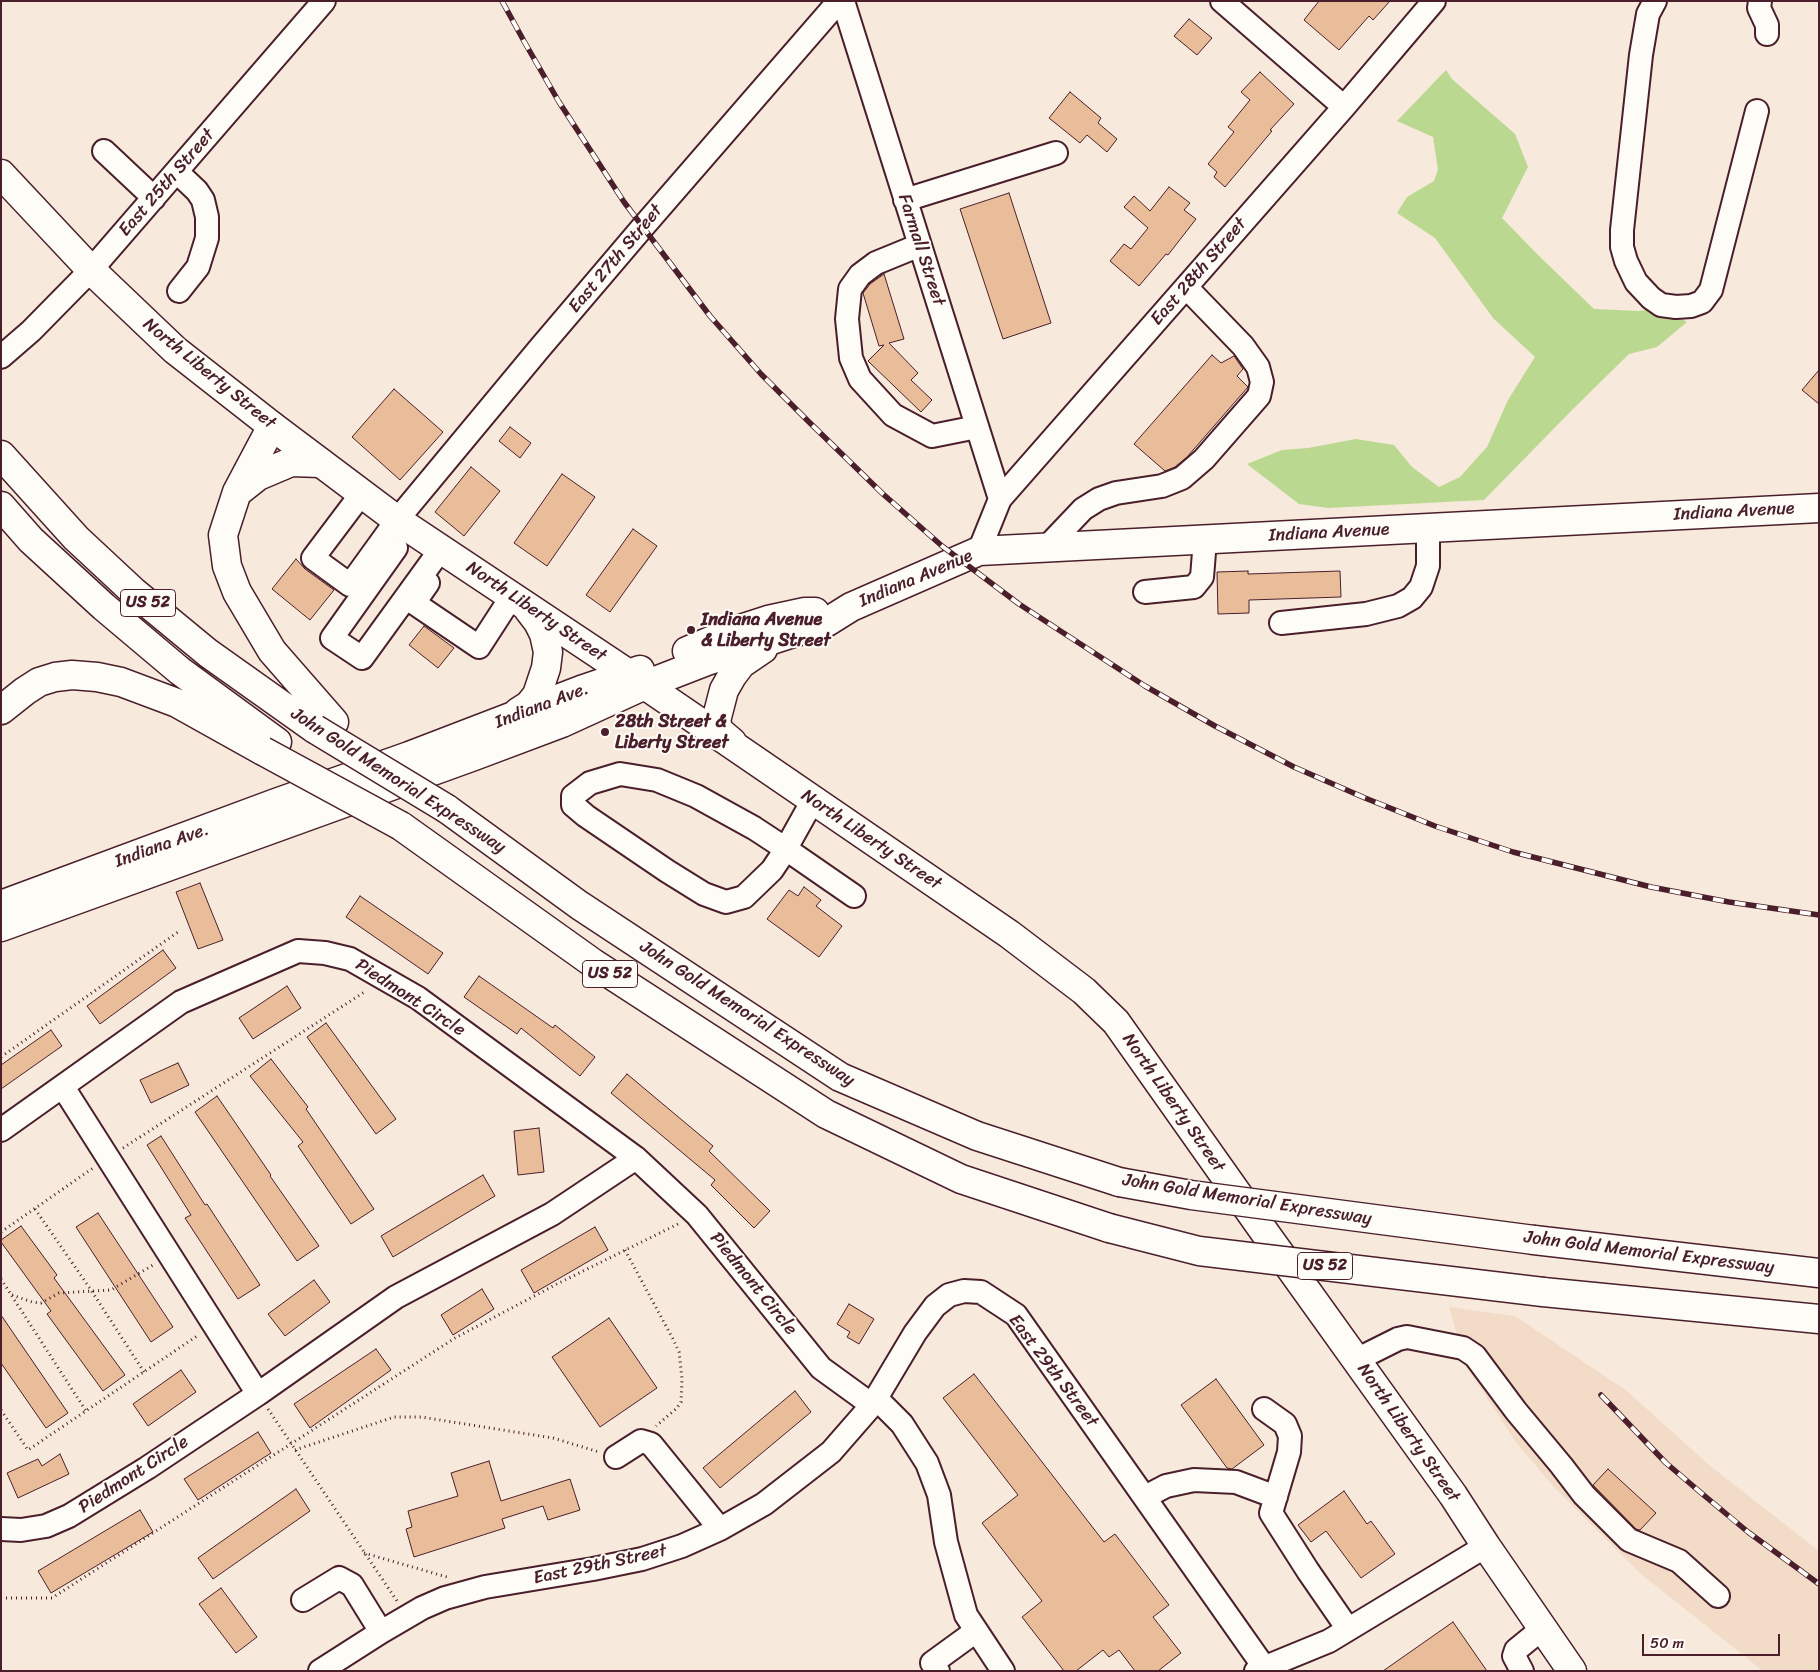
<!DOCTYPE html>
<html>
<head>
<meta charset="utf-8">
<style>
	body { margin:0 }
	#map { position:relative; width:1820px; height:1672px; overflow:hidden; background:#f7e9db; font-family:Sriracha,sans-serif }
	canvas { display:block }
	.frame { position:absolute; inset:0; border:2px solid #4a1f2b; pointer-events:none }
	.scale { position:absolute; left:1642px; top:1634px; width:138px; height:22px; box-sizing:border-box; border:2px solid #4a1f2b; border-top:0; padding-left:6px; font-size:15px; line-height:18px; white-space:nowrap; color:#4a1f2b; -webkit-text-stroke:4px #fdfcf7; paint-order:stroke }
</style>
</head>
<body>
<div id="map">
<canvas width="1820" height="1672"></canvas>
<div class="frame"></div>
<div class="scale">50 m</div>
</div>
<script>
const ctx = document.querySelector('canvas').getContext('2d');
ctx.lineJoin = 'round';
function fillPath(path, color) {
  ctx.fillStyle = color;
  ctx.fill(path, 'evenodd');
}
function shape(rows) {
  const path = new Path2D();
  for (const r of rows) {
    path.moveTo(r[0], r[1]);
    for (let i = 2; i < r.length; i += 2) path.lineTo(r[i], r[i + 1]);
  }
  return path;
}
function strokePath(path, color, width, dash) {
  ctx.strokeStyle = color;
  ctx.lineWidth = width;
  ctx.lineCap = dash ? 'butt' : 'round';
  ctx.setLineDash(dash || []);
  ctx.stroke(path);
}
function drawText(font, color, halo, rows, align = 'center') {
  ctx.font = font + ' Sriracha,sans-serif';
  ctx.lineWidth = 4;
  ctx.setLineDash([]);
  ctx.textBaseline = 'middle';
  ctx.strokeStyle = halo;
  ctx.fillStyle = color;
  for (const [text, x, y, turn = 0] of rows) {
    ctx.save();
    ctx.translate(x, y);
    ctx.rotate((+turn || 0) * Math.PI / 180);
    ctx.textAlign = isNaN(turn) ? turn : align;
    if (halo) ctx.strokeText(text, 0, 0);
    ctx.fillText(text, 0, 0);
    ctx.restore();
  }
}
const built = shape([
	[1449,1307,1515,1316,1627,1391,1709,1465,1819,1551,1819,1671,1763,1671,1641,1574,1553,1486,1515,1441,1466,1366]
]);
const green = shape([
	[1446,70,1452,79,1515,134,1528,167,1502,218,1537,254,1594,309,1638,311,1661,308,1687,322,1657,347,1629,354,1573,409,1484,500,1328,508,1299,504,1247,464,1282,450,1308,448,1356,439,1394,445,1412,467,1439,487,1460,477,1487,447,1508,400,1535,357,1493,318,1435,238,1397,213,1407,197,1434,181,1438,169,1433,137,1397,121]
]);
const building = shape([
	[1319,1,1390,1,1373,20,1369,16,1339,50,1304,20,1319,1],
	[1189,19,1212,38,1197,55,1174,36,1189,19],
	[1260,72,1294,104,1270,130,1272,131,1225,187,1214,177,1217,172,1208,164,1234,132,1228,127,1250,100,1241,92,1260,72],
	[1070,92,1101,118,1098,123,1117,139,1107,152,1087,135,1080,143,1049,118,1070,92],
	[1169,187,1190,203,1184,210,1196,219,1168,255,1166,254,1139,286,1110,261,1124,244,1131,249,1148,228,1124,207,1134,196,1150,211,1169,187],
	[1009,193,1051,323,1003,339,960,209,1009,193],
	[884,274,904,339,889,343,918,373,911,380,932,400,921,412,868,361,884,345,879,346,863,293,870,284,884,274],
	[1212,355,1221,363,1234,356,1243,369,1237,376,1248,387,1187,457,1175,467,1165,471,1134,444,1212,355],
	[1819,370,1819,404,1802,390,1819,370],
	[394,389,443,432,400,480,352,437,394,389],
	[510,427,531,443,520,458,499,441,510,427],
	[471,467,500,491,464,536,435,512,471,467],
	[562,474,595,497,547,566,514,543,562,474],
	[633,529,657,546,610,612,586,595,633,529],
	[296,559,305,569,334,590,310,620,272,589,296,559],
	[1248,571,1248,574,1340,571,1341,597,1249,600,1249,613,1218,614,1217,572,1248,571],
	[424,626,454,648,438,668,409,645,424,626],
	[200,883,223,940,198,949,176,892,200,883],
	[804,887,821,900,816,906,842,926,819,957,767,919,789,890,798,896,804,887],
	[360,896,443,953,428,974,346,917,360,896],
	[163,950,176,968,100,1024,87,1006,163,950],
	[479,976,553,1028,555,1025,595,1057,580,1076,521,1028,517,1034,464,997,479,976],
	[287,986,301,1008,253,1039,239,1018,287,986],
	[326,1023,396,1119,376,1134,307,1037,326,1023],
	[51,1030,62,1046,1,1089,1,1065,51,1030],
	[271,1059,308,1107,306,1109,374,1209,351,1224,298,1146,303,1142,250,1076,271,1059],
	[178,1063,189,1085,151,1103,140,1080,178,1063],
	[627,1074,713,1146,709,1151,770,1211,754,1228,711,1185,715,1180,611,1093,627,1074],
	[217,1096,271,1175,270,1176,319,1246,297,1261,195,1112,217,1096],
	[539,1128,544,1172,518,1175,514,1131,539,1128],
	[161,1136,205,1205,207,1204,260,1285,238,1299,185,1218,191,1215,147,1145,161,1136],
	[483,1175,495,1196,393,1257,381,1236,483,1175],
	[98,1213,173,1327,151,1342,76,1227,98,1213],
	[21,1226,57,1275,54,1278,125,1375,103,1391,47,1314,51,1311,1,1242,1,1240,21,1226],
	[595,1227,608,1250,534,1293,521,1270,595,1227],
	[314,1280,330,1302,285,1336,268,1314,314,1280],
	[482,1289,494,1309,453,1335,441,1315,482,1289],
	[849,1304,874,1319,859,1344,847,1337,850,1332,837,1324,849,1304],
	[1,1315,68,1413,46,1428,1,1363,1,1315],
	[609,1318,657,1388,600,1427,552,1357,609,1318],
	[376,1349,391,1370,310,1428,294,1404,376,1349],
	[181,1370,196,1392,148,1426,133,1404,181,1370],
	[974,1374,1104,1542,1115,1534,1169,1605,1153,1617,1181,1653,1158,1671,1135,1671,1119,1650,1109,1657,1103,1650,1076,1671,1064,1671,1022,1617,1042,1601,982,1523,1018,1495,943,1398,974,1374],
	[1216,1379,1264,1445,1232,1469,1227,1468,1181,1405,1216,1379],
	[795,1391,811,1412,720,1488,703,1468,795,1391],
	[258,1432,271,1453,198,1500,184,1479,258,1432],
	[60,1454,69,1474,18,1498,7,1473,38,1459,42,1466,60,1454],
	[489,1461,501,1501,570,1479,580,1510,548,1520,543,1506,502,1519,505,1528,414,1557,406,1529,412,1527,408,1511,458,1496,451,1473,489,1461],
	[1608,1469,1656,1513,1640,1530,1636,1529,1593,1485,1608,1469],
	[296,1489,310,1511,213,1579,198,1558,296,1489],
	[1344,1491,1367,1524,1371,1521,1395,1554,1361,1578,1326,1531,1311,1542,1298,1525,1344,1491],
	[140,1510,153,1532,51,1593,38,1571,140,1510],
	[221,1588,257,1637,236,1653,199,1604,221,1588],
	[1453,1622,1487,1671,1383,1671,1453,1622]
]);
const path = shape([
	[1,1057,178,932],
	[123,1148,366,991],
	[35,1209,91,1290,144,1372],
	[1,1232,93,1168],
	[625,1250,673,1339,679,1352,682,1379,681,1402,677,1408,656,1426],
	[1,1279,86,1411],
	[12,1295,32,1302,41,1303,59,1293,111,1290,153,1265],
	[268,1409,397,1601],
	[1,1410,28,1450,197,1336],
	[295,1450,394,1417,421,1417,553,1438,599,1452],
	[364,1553,447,1577],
	[1,1598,52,1598,455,1338,555,1285,678,1224]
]);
const minor = shape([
	[843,1,1000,499],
	[1222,1,1344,107],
	[1655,1,1648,14,1641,55,1622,230,1622,247,1626,261,1636,282,1651,298,1661,305,1676,307,1691,306,1702,302,1711,290,1757,111],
	[1760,1,1759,8,1767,25,1767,34],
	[104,151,154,198],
	[177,172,197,191,203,200,207,217,207,238,198,267,179,291],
	[905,200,1056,153],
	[920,245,876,263,860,275,850,289,847,319,851,358,860,379,893,415,932,436,977,427],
	[1,357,31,331,91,270,324,1],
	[362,493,313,558,350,585,397,520,539,349,642,228,839,1],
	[396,548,332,638,362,658,441,549],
	[1046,548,1083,509,1099,499,1116,493,1162,486,1182,478,1204,459,1259,396,1262,382,1258,367,1243,346,1186,287],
	[979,551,1000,499,1344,107,1434,1],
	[428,583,414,603,479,647,512,596],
	[1145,592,1194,587,1202,577,1205,540],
	[1281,623,1366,614,1398,606,1412,598,1421,587,1428,566,1428,528],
	[813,800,789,843,786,849,772,870,744,897,726,902,704,894,667,871,586,816,573,805,573,796,590,783,620,774,657,780,696,796,754,828,786,849,854,896],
	[63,1087,258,1394],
	[1,1130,181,1002,298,951,325,953,350,959,418,998,636,1158,697,1215,821,1368,872,1405],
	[1356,1360,1398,1339,1407,1337,1463,1348,1475,1356,1516,1411,1561,1465,1584,1495,1629,1540,1679,1561,1718,1596],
	[877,1399,902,1424,927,1463,939,1495,946,1542,966,1615,1003,1671],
	[1264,1409,1285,1424,1290,1436,1289,1452,1271,1513,1308,1571,1348,1629],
	[616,1457,641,1441,651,1444,720,1529],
	[1145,1497,1166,1486,1194,1480,1236,1482,1276,1497],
	[1,1529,21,1530,46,1526,69,1516,147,1468,258,1394,396,1297,552,1214,636,1158],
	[303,1600,339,1578,352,1585,381,1632],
	[320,1671,381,1632,422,1608,445,1598,485,1587,593,1569,642,1559,682,1546,720,1529,764,1504,831,1452,872,1405,915,1333,935,1306,949,1295,964,1291,981,1292,1016,1315,1264,1667],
	[938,1671,932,1663,976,1631],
	[1256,1671,1329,1641,1486,1546],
	[1522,1671,1514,1656,1516,1650,1543,1628]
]);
const major = shape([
	[1,174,91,270,175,350,272,426,397,520,645,685,1009,934,1084,991,1116,1022,1268,1237,1453,1495,1486,1546,1572,1671],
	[687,651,731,632,768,620,805,612,815,612],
	[518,712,529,705,537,695,546,668,548,652,544,634,538,622,528,609],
	[732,742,719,731,716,721,724,690,732,676,741,664,763,649],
	[1,905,276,803,409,756,581,690,640,670],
	[1,927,474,756,562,723,645,685,707,661,827,622,851,607,979,551,1819,508]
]);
const highway = shape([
	[272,426,237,492,223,535,227,566,237,592,272,651,334,722],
	[1,455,76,538,134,592,208,653,315,729],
	[239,491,258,476,291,462,321,463],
	[1,506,31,540,104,607,180,671,277,742],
	[1,710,25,691,39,682,55,677,72,675,97,677,121,682,177,703,263,751],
	[447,809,579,905,840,1077,977,1136,1119,1182],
	[401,826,593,963,826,1114,961,1179,1109,1228],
	[1534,1240,1819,1273],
	[1543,1292,1819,1319]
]);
const rail = shape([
	[502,1,525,43,559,102,624,202,710,316,761,374,809,422,883,494,942,546,1019,604,1145,686,1215,726,1294,767,1365,798,1435,826,1513,852,1651,887,1729,902,1819,915],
	[1601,1395,1666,1463,1706,1497,1748,1532,1819,1584]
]);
const highwayBridge = shape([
	[315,729,447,809],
	[263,751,401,826],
	[1119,1182,1191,1195,1534,1240],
	[1109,1228,1199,1251,1543,1292]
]);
const markers = [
	[691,630,5,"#4a1f2b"],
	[605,732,5,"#4a1f2b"]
];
const shields = [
	[148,603,55],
	[610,974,55],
	[1325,1266,55]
];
const shieldNames = [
	["US 52",148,603],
	["US 52",610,974],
	["US 52",1325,1266]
];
const streetNames = [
	["East 25th Street",167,183,-49],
	["Farmall Street",921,250,72],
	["East 27th Street",616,259,-50],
	["East 28th Street",1199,272,-49],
	["North Liberty Street",209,374,39],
	["Indiana Avenue",1734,512,-3],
	["Indiana Avenue",1329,533,-3],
	["Indiana Avenue",916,579,-23],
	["North Liberty Street",536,612,34],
	["Indiana Ave.",542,706,-21],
	["John Gold Memorial Expressway",398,781,33],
	["North Liberty Street",871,840,34],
	["Indiana Ave.",162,846,-20],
	["Piedmont Circle",410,998,33],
	["John Gold Memorial Expressway",747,1014,33],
	["North Liberty Street",1173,1103,55],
	["John Gold Memorial Expressway",1247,1200,9],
	["John Gold Memorial Expressway",1649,1253,7],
	["Piedmont Circle",753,1284,51],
	["East 29th Street",1053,1371,53],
	["North Liberty Street",1408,1433,55],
	["Piedmont Circle",134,1475,-33],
	["East 29th Street",600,1565,-12]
];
const poiNames = [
	["Indiana Avenue",701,620],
	["& Liberty Street",701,641],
	["28th Street &",615,722],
	["Liberty Street",615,743]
];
fillPath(built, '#f3dcc7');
fillPath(green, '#bbd890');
fillPath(building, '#e9bd99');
strokePath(building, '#4a1f2b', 1);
strokePath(minor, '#4a1f2b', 26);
strokePath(major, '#4a1f2b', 31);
strokePath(highway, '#4a1f2b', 31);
strokePath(path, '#4a1f2b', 3, [1, 4]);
strokePath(minor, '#fdfcf7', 22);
strokePath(major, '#fdfcf7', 28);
strokePath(highway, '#fdfcf7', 28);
strokePath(rail, '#4a1f2b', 5.5);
strokePath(rail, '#fdfcf7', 4, [11]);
strokePath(highwayBridge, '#4a1f2b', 31, []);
strokePath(highwayBridge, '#fdfcf7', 28);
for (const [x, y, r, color] of markers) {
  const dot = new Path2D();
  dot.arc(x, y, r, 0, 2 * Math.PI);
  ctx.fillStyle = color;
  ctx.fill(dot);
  strokePath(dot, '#fdfcf7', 2);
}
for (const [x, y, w] of shields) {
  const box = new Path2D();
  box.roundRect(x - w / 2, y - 13.5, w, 27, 4);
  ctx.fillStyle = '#fdfcf7';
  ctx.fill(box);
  strokePath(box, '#4a1f2b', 1);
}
drawText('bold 16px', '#4a1f2b', null, shieldNames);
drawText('18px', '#4a1f2b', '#fdfcf7', streetNames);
drawText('bold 18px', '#4a1f2b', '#fdfcf7', poiNames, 'left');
</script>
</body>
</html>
